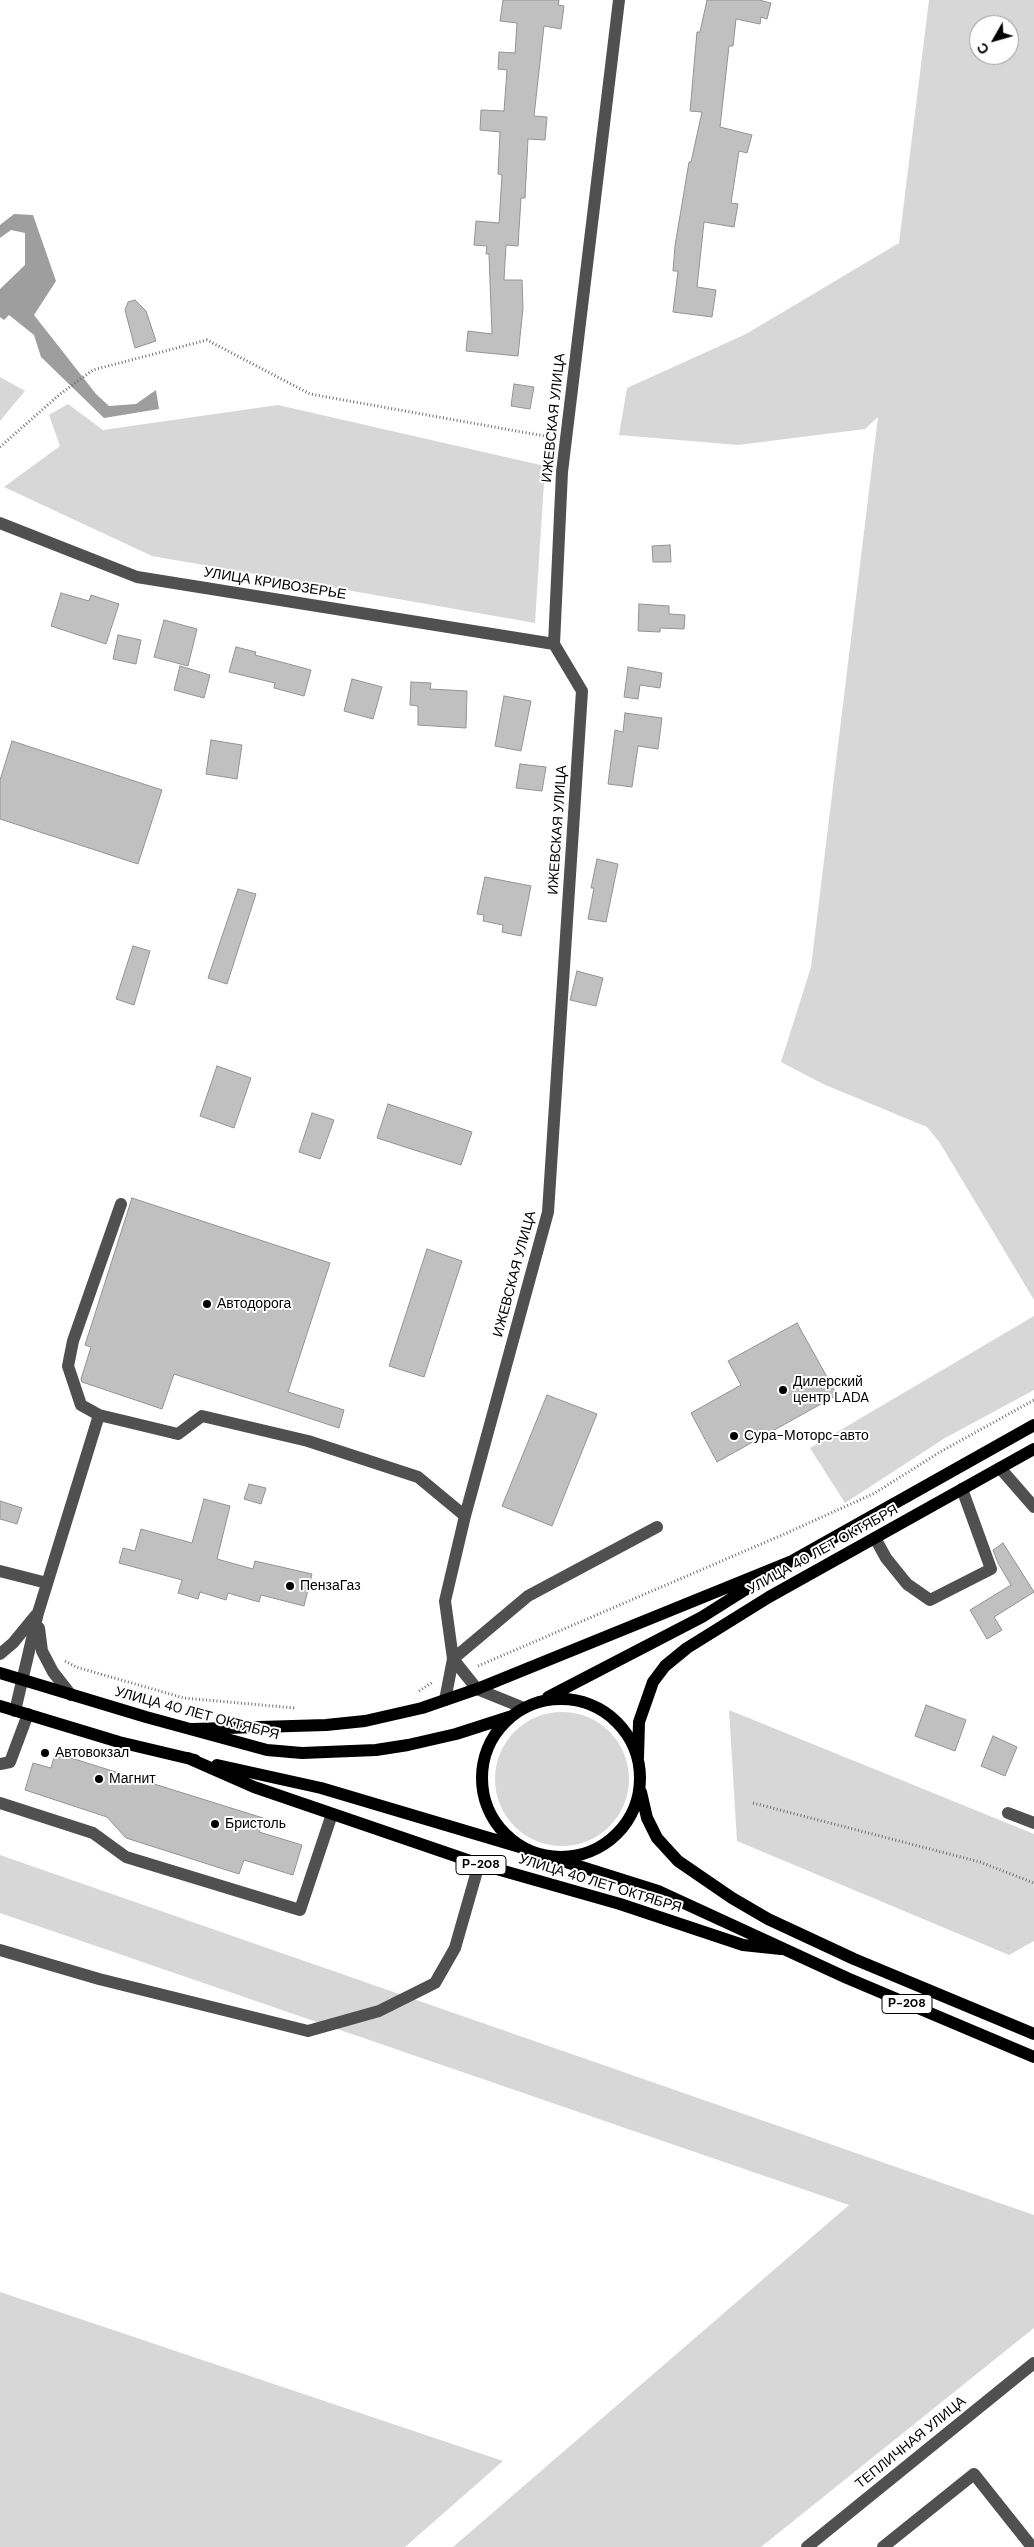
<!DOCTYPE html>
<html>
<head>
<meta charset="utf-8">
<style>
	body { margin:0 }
	#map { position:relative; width:1034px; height:2547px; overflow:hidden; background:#fff; font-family:"DM Sans",sans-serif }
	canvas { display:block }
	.north { position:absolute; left:969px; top:15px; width:50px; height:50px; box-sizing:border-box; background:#fff; border:1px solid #999; border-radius:50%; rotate:232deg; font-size:14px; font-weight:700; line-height:20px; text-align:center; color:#000 }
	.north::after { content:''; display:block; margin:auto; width:18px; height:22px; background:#000; clip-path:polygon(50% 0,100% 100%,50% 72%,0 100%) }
</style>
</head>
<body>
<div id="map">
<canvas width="1034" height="2547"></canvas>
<div class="north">С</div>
</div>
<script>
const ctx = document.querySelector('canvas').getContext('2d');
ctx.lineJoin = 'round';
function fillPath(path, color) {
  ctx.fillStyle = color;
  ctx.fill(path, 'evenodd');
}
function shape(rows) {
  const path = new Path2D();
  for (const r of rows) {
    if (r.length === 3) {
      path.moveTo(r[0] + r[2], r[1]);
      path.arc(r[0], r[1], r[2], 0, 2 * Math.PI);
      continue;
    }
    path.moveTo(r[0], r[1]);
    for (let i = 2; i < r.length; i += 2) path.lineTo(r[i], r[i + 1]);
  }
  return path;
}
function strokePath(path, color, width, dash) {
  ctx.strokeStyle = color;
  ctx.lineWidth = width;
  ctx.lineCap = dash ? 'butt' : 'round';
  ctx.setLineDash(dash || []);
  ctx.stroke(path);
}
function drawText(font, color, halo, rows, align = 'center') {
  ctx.font = font + ' "DM Sans",sans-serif';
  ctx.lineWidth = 4;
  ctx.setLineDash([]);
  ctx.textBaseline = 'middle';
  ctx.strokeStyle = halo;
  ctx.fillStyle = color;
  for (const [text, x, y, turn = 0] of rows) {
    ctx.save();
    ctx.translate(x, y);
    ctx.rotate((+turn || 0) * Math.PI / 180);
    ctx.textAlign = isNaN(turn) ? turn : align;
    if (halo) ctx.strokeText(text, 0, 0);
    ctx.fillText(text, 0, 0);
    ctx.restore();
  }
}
const green = shape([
	[929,0,1034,0,1034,1300,940,1143,927,1127,823,1084,781,1062,811,967,878,417,865,429,738,445,619,435,627,388,746,334,899,243],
	[979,25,1009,25,1009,55,979,55],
	[0,377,25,391,0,421],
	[68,404,103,430,278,405,545,466,535,623,152,556,4,487,60,446,49,415],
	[1034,1316,1034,1390,945,1438,845,1503,810,1448],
	[729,1710,1034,1834,1034,1941,1009,1955,737,1841],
	[562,1779,67],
	[0,1855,1034,2215,1034,2328,761,2547,453,2547,849,2205,0,1913],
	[0,2292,503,2461,405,2547,0,2547]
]);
const water = shape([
	[14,214,33,215,56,281,34,315,96,394,109,406,136,404,156,390,159,409,104,418,41,357,34,335,9,315,4,320,0,317,0,289,25,265,25,233,11,230,0,238,0,225]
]);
const building = shape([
	[503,0,559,0,558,5,564,6,561,29,544,26,534,116,547,117,545,140,528,139,525,198,521,198,518,246,506,245,504,280,522,280,523,308,518,356,466,351,468,331,492,334,489,254,486,254,487,246,474,245,476,221,499,223,502,175,498,174,500,132,480,130,481,110,504,111,507,70,498,69,499,52,515,53,517,23,500,21,503,0],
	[707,0,759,0,771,3,767,19,761,17,760,24,736,19,733,46,729,46,720,127,752,135,747,153,739,151,731,203,738,204,734,227,704,222,697,287,716,290,712,317,673,312,678,271,673,271,675,246,689,162,691,162,702,112,690,111,697,32,700,32,707,0],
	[135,300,146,311,156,341,135,348,125,310,128,302,135,300],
	[514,384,534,387,530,409,511,406,514,384],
	[670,545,671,562,653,562,652,546,670,545],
	[61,593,89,601,91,595,119,604,106,644,51,626,61,593],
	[639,604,669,606,669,614,685,615,684,629,660,628,660,632,638,631,639,604],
	[164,620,197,629,188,666,154,657,164,620],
	[118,635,141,640,136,664,113,659,118,635],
	[236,647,256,652,255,655,311,670,304,696,274,688,275,683,229,672,236,647],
	[180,666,210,675,204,698,174,690,180,666],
	[628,667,662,673,660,688,640,685,638,699,624,697,628,667],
	[352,679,382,687,373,719,344,711,352,679],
	[411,682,431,683,430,689,467,691,466,728,418,725,418,706,410,705,411,682],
	[504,696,531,701,521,751,495,746,504,696],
	[625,713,662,718,658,749,638,746,632,787,608,784,615,730,623,732,625,713],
	[211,740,242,745,237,779,206,774,211,740],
	[12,741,162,790,138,864,0,819,0,780,12,741],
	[520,764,546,767,542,791,516,788,520,764],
	[597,859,618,864,606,922,588,919,594,888,591,888,597,859],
	[485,877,531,886,521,936,502,932,503,925,483,921,484,915,477,914,485,877],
	[238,889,256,894,227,984,208,978,238,889],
	[133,946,150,951,134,1005,116,999,133,946],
	[577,971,603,978,596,1006,570,1000,577,971],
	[217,1066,251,1078,234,1128,200,1116,217,1066],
	[388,1104,472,1132,461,1165,377,1138,388,1104],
	[312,1113,334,1120,320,1159,299,1152,312,1113],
	[132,1198,330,1263,288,1392,344,1410,339,1428,174,1374,162,1409,82,1382,81,1379,91,1347,85,1345,132,1198],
	[427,1249,462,1261,424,1377,389,1366,427,1249],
	[797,1323,837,1395,717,1462,691,1413,741,1385,728,1361,797,1323],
	[547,1395,597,1414,552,1526,502,1506,547,1395],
	[249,1484,266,1488,261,1504,244,1499,249,1484],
	[204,1499,230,1506,217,1559,253,1569,255,1561,312,1574,304,1606,261,1595,259,1602,228,1593,226,1600,200,1592,198,1599,178,1593,182,1580,119,1563,123,1548,135,1551,141,1529,192,1543,204,1499],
	[0,1501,22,1508,17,1524,0,1519,0,1501],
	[1003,1543,1034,1592,994,1617,1002,1630,987,1639,970,1610,1011,1585,998,1563,993,1550,1003,1543],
	[926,1705,966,1720,955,1751,915,1736,926,1705],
	[993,1736,1017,1747,1005,1776,981,1766,993,1736],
	[55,1753,263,1818,259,1832,302,1845,293,1875,244,1860,239,1874,126,1838,107,1817,25,1790,33,1763,51,1768,55,1753]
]);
const path = shape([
	[0,447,60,394,93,370,207,340,310,394,550,437],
	[65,1661,76,1667,184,1698,295,1708],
	[478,1666,789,1532,875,1493,940,1452,1034,1400],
	[419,1691,433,1682],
	[753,1803,980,1862,1034,1883]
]);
const minor = shape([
	[0,523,137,577,554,644],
	[99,1415,81,1405,68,1366,73,1341,121,1204],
	[1000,1468,1034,1507],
	[875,1538,886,1558,907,1584,930,1600,991,1569,962,1489],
	[0,1571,47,1583],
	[39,1628,42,1651,53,1672,71,1695],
	[0,1654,13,1643,36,1615],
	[453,1659,528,1596,657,1527],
	[453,1659,477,1689,524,1708],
	[445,1700,453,1659,445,1601,465,1516,548,1212,582,691,554,644,562,472,619,0],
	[15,1711,38,1613,99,1415,178,1434,202,1416,308,1441,418,1477,465,1516],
	[0,1764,10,1762,28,1714],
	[0,1803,93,1833,126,1857,300,1910,332,1814],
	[1008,1813,1034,1823],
	[0,1950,99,1979,308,2031,379,2011,435,1983,455,1948,479,1864],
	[807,2547,1034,2363],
	[883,2547,974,2474,1032,2547]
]);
const major = shape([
	[0,1673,146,1717,267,1750,302,1753,376,1750,408,1745,456,1734,512,1716],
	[548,1697,702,1617,767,1576],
	[561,1778,79],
	[0,1706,119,1742,195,1760],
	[193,1729,326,1725,365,1721,422,1708,477,1689,792,1561,1034,1425],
	[188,1758,254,1787,479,1864,620,1904,743,1945,781,1949],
	[638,1758,639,1722,653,1682,665,1666,687,1648,769,1597,1034,1449],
	[217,1765,321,1788,523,1848],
	[641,1792,647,1818,657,1838,678,1861,732,1898,768,1919,854,1959,1034,2034],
	[550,1857,658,1891,847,1978,1034,2057]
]);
const markers = [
	[207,1304,5,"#000"],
	[783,1390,5,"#000"],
	[734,1436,5,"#000"],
	[290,1586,5,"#000"],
	[45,1753,5,"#000"],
	[99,1779,5,"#000"],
	[215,1824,5,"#000"]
];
const shields = [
	[481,1865,50],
	[907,2004,50]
];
const shieldNames = [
	["Р-208",481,1865],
	["Р-208",907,2004]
];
const streetNames = [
	["ИЖЕВСКАЯ УЛИЦА",554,418,-84],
	["УЛИЦА КРИВОЗЕРЬЕ",275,584,9],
	["ИЖЕВСКАЯ УЛИЦА",558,830,-86],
	["ИЖЕВСКАЯ УЛИЦА",515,1274,-75],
	["УЛИЦА 40 ЛЕТ ОКТЯБРЯ",823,1550,-29],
	["УЛИЦА 40 ЛЕТ ОКТЯБРЯ",197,1714,15],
	["УЛИЦА 40 ЛЕТ ОКТЯБРЯ",600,1884,17],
	["ТЕПЛИЧНАЯ УЛИЦА",911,2443,-39]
];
const poiNames = [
	["Автодорога",217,1304],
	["Дилерский",793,1382],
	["центр LADA",793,1398],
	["Сура-Моторс-авто",744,1436],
	["ПензаГаз",300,1586],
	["Автовокзал",55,1753],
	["Магнит",109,1779],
	["Бристоль",225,1824]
];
fillPath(green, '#d7d7d7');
fillPath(water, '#9e9e9e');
fillPath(building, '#c0c0c0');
strokePath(building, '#949494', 1);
strokePath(path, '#727272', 3, [1, 2.5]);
strokePath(minor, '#505050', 12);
strokePath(major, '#000', 12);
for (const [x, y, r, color] of markers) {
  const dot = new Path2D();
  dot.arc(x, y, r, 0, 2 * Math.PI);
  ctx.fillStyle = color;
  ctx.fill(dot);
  strokePath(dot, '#fff', 2);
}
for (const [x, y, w] of shields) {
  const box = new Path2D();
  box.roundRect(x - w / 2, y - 9.5, w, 19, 4);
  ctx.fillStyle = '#fff';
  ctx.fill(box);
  strokePath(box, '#000', 1);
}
drawText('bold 12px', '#000', null, shieldNames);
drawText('14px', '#000', '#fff', streetNames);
drawText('14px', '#000', '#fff', poiNames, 'left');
</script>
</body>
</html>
